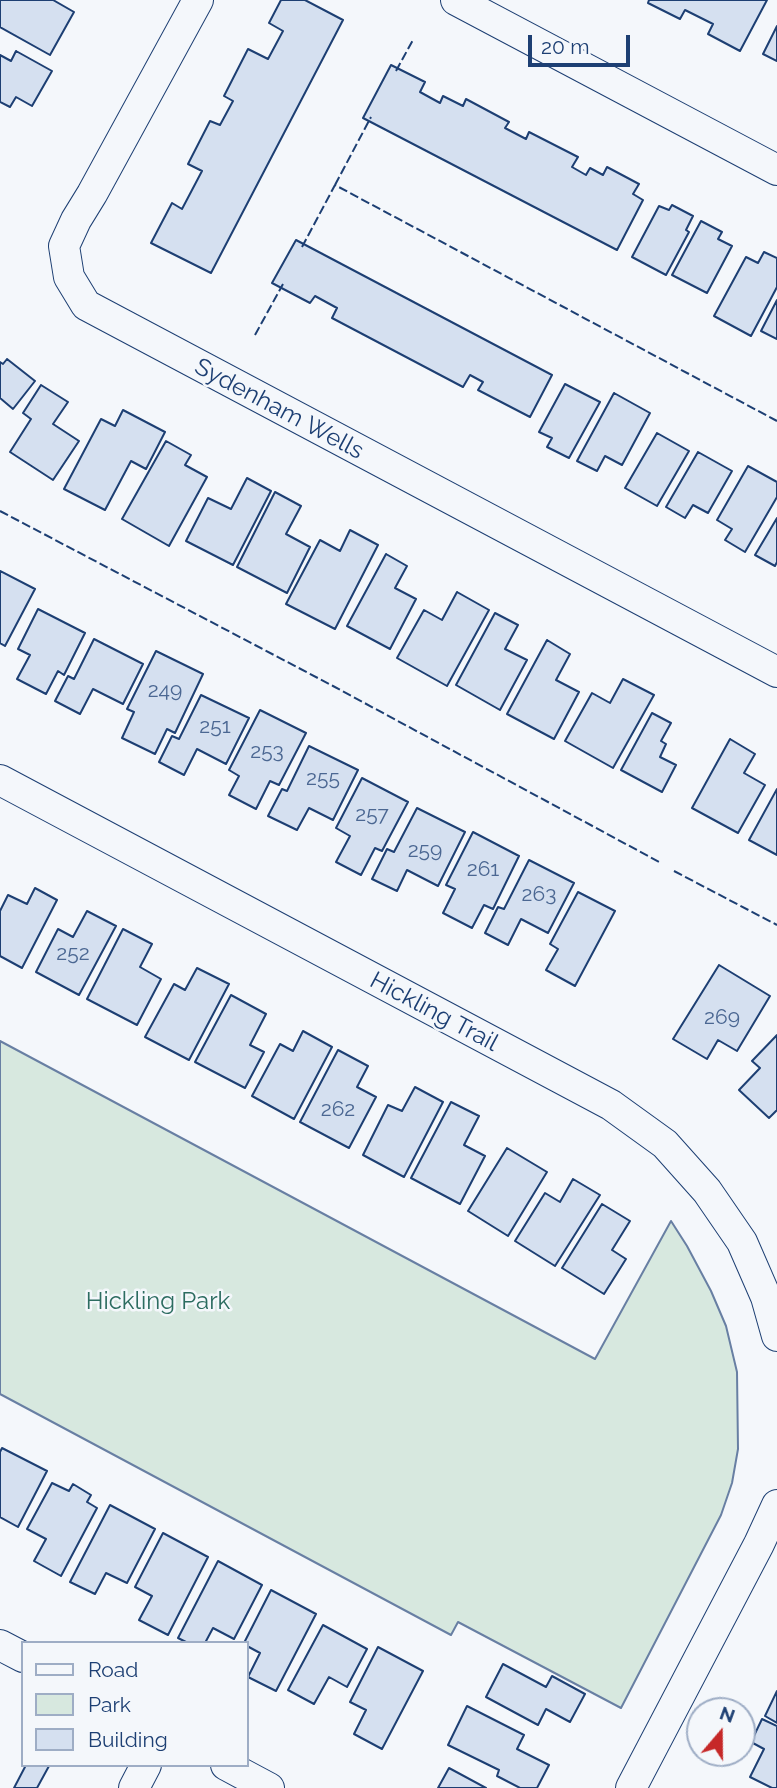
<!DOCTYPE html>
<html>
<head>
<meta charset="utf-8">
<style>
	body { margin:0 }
	#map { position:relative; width:777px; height:1788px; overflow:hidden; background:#f4f7fb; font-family:Raleway,sans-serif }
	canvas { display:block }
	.legend { position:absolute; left:21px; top:1641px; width:228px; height:126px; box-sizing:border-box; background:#f4f7fb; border:2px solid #9eadc5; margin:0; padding:9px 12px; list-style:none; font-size:21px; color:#1d3f73 }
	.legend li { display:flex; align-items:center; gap:14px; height:35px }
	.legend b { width:35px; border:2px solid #9eadc5 }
	.north { position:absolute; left:686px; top:1697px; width:70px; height:70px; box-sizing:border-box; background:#f4f7fb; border:2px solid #9eadc5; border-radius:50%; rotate:20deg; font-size:19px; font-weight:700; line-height:28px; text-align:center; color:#1d3f73 }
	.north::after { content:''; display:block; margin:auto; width:24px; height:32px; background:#c62828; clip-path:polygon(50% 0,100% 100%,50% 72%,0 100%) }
	.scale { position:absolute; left:528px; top:35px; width:102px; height:32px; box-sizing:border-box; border:4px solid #1d3f73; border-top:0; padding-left:9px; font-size:21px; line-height:24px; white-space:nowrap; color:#1d3f73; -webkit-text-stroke:5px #f4f7fb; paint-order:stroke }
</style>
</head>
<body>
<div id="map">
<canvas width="777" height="1788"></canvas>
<ul class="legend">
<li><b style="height:9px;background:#f4f7fb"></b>Road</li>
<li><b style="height:19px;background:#d7e8df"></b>Park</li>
<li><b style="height:19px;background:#d5e0f0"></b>Building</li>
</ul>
<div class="north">N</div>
<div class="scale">20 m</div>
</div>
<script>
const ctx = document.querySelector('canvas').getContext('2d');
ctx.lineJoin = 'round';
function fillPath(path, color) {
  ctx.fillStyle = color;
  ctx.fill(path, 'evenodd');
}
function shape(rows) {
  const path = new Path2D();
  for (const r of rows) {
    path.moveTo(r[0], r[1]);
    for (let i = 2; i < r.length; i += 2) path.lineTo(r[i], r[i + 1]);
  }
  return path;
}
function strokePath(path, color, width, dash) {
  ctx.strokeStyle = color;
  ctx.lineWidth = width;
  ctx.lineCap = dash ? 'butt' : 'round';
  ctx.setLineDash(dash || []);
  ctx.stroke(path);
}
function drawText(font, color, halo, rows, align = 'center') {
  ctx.font = font + ' Raleway,sans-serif';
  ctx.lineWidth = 5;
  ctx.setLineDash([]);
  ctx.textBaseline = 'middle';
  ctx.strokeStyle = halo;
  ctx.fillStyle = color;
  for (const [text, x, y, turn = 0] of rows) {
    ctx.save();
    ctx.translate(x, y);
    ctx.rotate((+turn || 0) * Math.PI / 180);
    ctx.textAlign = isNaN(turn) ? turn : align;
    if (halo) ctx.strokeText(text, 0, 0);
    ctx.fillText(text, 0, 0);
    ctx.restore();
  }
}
const green = shape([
	[0,1041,595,1359,671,1221,687,1246,711,1291,726,1326,737,1372,738,1449,732,1483,721,1515,621,1708,458,1622,451,1635,0,1394,0,1041]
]);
const building = shape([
	[0,0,53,0,74,12,50,55,0,27,0,0],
	[281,0,305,0,343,20,211,273,151,243,172,203,182,209,202,171,188,164,210,121,220,125,233,101,224,96,248,49,268,59,283,31,269,23,281,0],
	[649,0,767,0,740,51,708,34,713,24,685,10,680,19,648,3,649,0],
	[777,26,777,61,763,54,777,26],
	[16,51,52,71,32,106,16,97,10,107,0,102,0,55,11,61,16,51],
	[391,65,425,82,420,92,440,103,443,96,463,106,466,99,509,122,505,128,526,139,529,132,578,157,572,167,586,175,590,168,603,175,607,167,639,184,633,194,643,200,617,250,363,118,391,65],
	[672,205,693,216,686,230,689,232,666,275,632,257,659,206,669,210,672,205],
	[701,221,722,232,718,239,732,246,707,293,672,275,701,221],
	[296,240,552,375,530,417,478,390,483,382,470,375,463,387,332,318,337,308,315,296,310,303,272,283,296,240],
	[764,252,777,258,777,287,751,336,714,316,746,257,758,263,764,252],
	[777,300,777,339,761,331,777,300],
	[7,359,35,381,13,409,0,398,0,362,3,364,7,359],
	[565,384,600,402,569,458,547,447,552,438,539,432,565,384],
	[41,385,68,402,53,424,79,441,53,480,10,452,31,419,23,413,41,385],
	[614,393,650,413,622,465,605,456,597,471,577,461,614,393],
	[123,410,165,432,146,469,131,461,105,510,64,489,101,419,115,426,123,410],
	[657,433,689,451,657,506,625,488,657,433],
	[166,441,191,455,185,465,207,477,169,546,122,519,166,441],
	[698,452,732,471,708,513,693,505,685,518,666,507,698,452],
	[748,466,777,482,777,497,745,552,725,540,732,529,717,520,748,466],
	[247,478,271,491,233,565,186,541,208,498,231,509,247,478],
	[275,492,301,506,286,534,310,547,287,593,237,567,275,492],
	[777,518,777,562,775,566,755,555,777,518],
	[350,530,378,545,335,629,286,604,320,540,340,551,350,530],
	[386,554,407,566,395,588,416,599,390,649,347,626,386,554],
	[0,571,35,589,5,646,0,643,0,571],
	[457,592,489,610,447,686,397,658,424,610,442,620,457,592],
	[38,609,85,633,64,675,58,671,46,694,17,679,30,655,18,649,38,609],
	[495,613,518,625,505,649,527,660,500,710,456,685,495,613],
	[94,639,143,664,123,704,93,689,80,714,55,701,68,676,74,679,94,639],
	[547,640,570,654,556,680,579,692,554,739,507,714,547,640],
	[156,651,203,674,175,733,167,729,155,754,122,738,134,712,127,709,156,651],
	[623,679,654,695,613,768,565,741,592,693,610,703,623,679],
	[201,695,249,718,226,764,197,749,184,775,159,762,172,736,179,739,201,695],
	[260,710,306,733,279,785,270,781,256,809,229,795,239,776,229,770,260,710],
	[652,713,671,723,661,741,666,744,660,757,676,765,662,792,621,770,652,713],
	[730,739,755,754,744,773,765,785,738,833,692,808,730,739],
	[309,746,358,770,333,820,309,808,297,830,268,816,282,789,287,791,309,746],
	[362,778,408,802,382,851,375,848,361,875,336,862,350,836,336,828,362,778],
	[777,789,777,855,749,840,777,789],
	[417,808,465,832,438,886,407,870,397,891,372,879,387,849,394,852,417,808],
	[473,832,519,856,493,909,484,905,472,928,443,913,455,889,446,885,473,832],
	[529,860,574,883,548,933,521,919,508,945,485,933,498,907,504,909,529,860],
	[35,888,57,900,22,968,0,956,0,911,8,895,27,904,35,888],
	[578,892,615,911,575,986,546,970,558,949,550,944,578,892],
	[87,911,116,926,79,995,36,972,58,929,73,937,87,911],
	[123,929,152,944,140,967,161,979,137,1025,87,999,123,929],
	[719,965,770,996,737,1051,718,1040,707,1059,673,1039,719,965],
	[197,968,229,984,189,1060,145,1037,174,984,185,990,197,968],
	[231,995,266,1014,250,1045,264,1052,245,1088,195,1062,231,995],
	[303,1031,332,1047,294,1119,252,1096,280,1044,293,1051,303,1031],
	[777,1035,777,1110,769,1118,739,1090,760,1068,752,1061,777,1035],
	[338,1050,368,1066,357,1087,376,1097,349,1148,300,1122,338,1050],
	[415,1087,443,1102,404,1177,363,1155,388,1105,402,1111,415,1087],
	[451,1102,479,1116,464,1145,485,1156,460,1204,411,1178,451,1102],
	[507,1148,547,1172,508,1236,468,1211,507,1148],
	[573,1179,600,1195,555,1266,515,1241,545,1193,560,1202,573,1179],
	[602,1204,630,1221,612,1250,626,1259,604,1294,562,1268,602,1204],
	[2,1448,47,1471,18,1527,0,1517,0,1452,2,1448],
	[52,1483,69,1491,73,1484,91,1495,87,1502,97,1508,61,1576,34,1561,46,1539,27,1529,52,1483],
	[110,1505,155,1529,127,1583,106,1573,95,1594,70,1582,110,1505],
	[163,1533,208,1557,168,1635,139,1620,152,1596,135,1587,163,1533],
	[218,1561,262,1585,234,1639,213,1628,205,1643,188,1643,178,1638,218,1561],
	[271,1590,316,1614,276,1691,248,1677,260,1653,247,1646,247,1643,244,1643,271,1590],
	[323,1625,367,1649,347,1687,329,1677,314,1704,288,1690,323,1625],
	[378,1647,423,1671,382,1749,354,1734,366,1710,350,1702,378,1647],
	[503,1664,546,1687,552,1676,585,1694,570,1722,546,1709,538,1725,486,1697,503,1664],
	[777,1691,777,1723,765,1716,777,1691],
	[467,1706,524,1735,517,1749,549,1765,537,1788,520,1788,497,1776,499,1770,448,1745,467,1706],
	[762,1719,777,1726,777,1788,772,1788,750,1777,764,1749,751,1742,762,1719],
	[26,1765,49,1766,37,1788,14,1788,26,1765],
	[449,1768,486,1788,438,1788,449,1768]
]);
const minor = shape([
	[198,0,92,194,76,220,64,246,69,277,86,305,777,672],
	[456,0,777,170],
	[0,780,611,1105,665,1144,707,1191,742,1242,766,1297,777,1336],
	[0,1645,23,1657],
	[226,1765,269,1788],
	[134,1788,146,1765],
	[631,1788,759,1544,777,1505]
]);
const fence = shape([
	[396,71,414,38],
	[335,185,371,117],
	[302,247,335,185,777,421],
	[255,335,283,284],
	[0,511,333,686,661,863],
	[674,871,777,925]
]);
const numberNames = [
	["249",165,691],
	["251",215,727],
	["253",267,752],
	["255",323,779],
	["257",372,815],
	["259",425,851],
	["261",483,870],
	["263",539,895],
	["252",73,954],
	["269",722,1018],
	["262",338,1110]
];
const streetNames = [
	["Sydenham Wells",279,409,28],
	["Hickling Trail",434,1012,28]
];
const parkNames = [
	["Hickling Park",158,1302]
];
fillPath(green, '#d7e8df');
strokePath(green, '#687fa3', 2);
fillPath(building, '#d5e0f0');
strokePath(building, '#1d3f73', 2);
strokePath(minor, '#1d3f73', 32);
strokePath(minor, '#f4f7fb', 30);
strokePath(fence, '#1d3f73', 2, [9, 3.5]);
drawText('21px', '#4b6792', null, numberNames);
drawText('24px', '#1d3f73', '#f4f7fb', streetNames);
drawText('24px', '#2c6c60', '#f4f7fb', parkNames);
</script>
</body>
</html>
